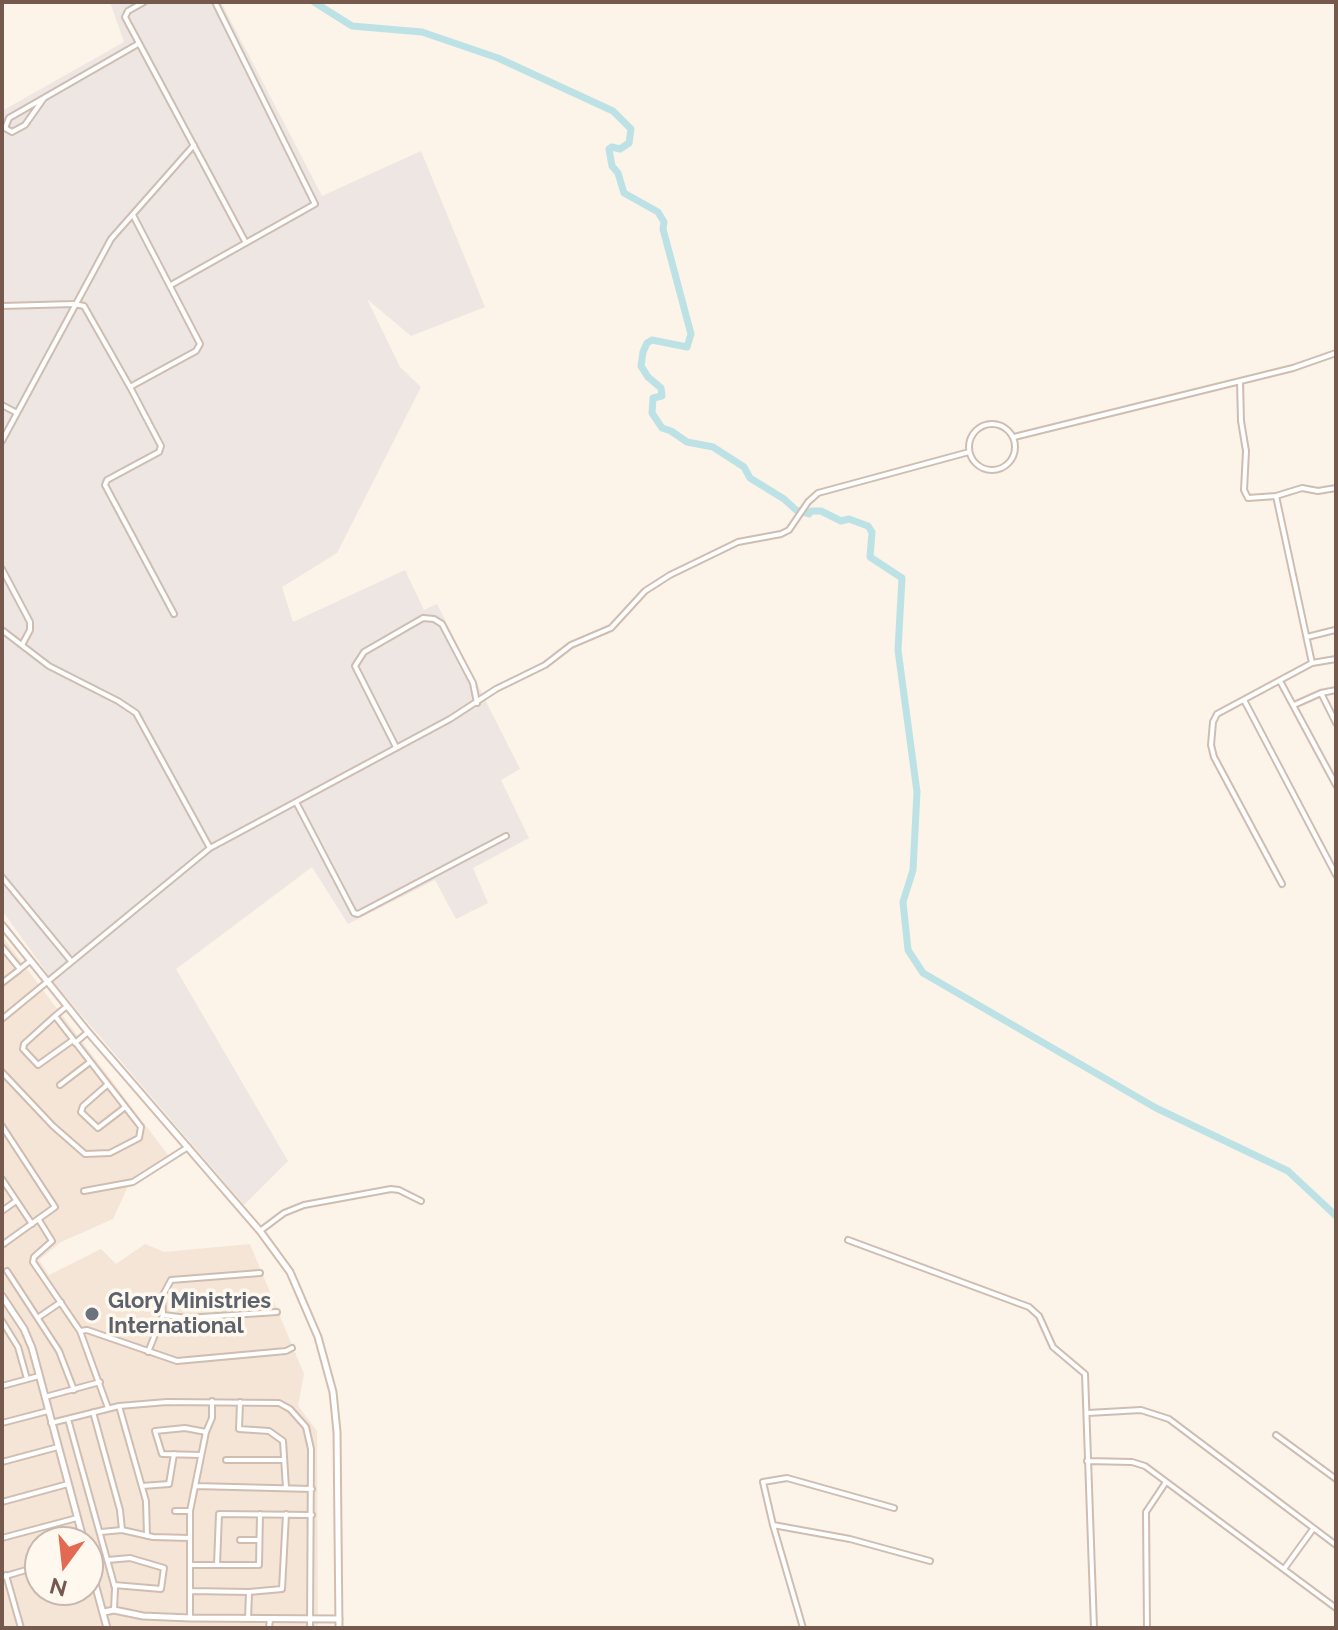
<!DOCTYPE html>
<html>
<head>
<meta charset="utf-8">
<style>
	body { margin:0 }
	#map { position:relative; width:1338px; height:1630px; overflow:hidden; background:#fcf3e9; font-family:Raleway,sans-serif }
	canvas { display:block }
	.frame { position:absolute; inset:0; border:4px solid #76594d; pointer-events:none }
	.north { position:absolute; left:24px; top:1526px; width:80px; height:80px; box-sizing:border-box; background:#fff8ef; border:2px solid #c8b8ae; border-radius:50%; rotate:195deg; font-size:22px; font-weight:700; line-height:32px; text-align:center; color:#76594d }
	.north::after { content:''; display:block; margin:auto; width:28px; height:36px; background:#e26952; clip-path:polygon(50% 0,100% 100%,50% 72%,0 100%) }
</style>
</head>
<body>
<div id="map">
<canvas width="1338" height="1630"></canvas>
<div class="frame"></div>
<div class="north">N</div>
</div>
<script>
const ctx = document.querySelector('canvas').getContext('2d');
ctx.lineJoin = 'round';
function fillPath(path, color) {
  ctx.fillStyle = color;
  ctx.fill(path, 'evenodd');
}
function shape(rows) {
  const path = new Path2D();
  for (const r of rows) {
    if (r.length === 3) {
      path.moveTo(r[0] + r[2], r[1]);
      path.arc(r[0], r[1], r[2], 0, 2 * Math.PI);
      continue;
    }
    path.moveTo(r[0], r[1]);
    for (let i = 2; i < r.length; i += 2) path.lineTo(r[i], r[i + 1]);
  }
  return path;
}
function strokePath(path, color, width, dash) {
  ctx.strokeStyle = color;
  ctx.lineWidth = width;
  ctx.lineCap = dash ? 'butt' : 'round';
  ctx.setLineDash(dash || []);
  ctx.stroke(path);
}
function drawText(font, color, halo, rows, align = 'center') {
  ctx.font = font + ' Raleway,sans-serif';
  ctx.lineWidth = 7;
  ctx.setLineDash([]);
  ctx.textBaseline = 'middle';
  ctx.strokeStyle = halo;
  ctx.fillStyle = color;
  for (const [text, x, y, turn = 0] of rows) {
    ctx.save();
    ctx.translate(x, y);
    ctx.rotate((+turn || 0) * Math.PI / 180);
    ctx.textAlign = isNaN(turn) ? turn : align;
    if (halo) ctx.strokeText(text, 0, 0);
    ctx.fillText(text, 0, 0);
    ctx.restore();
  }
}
const residential = shape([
	[2,936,168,1155,129,1184,113,1219,61,1242,39,1260,49,1275,101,1249,116,1264,145,1244,164,1252,250,1244,304,1374,298,1406,317,1431,318,1628,2,1628],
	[40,1542,88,1542,88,1590,40,1590]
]);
const industrial = shape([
	[110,2,221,2,322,196,421,151,485,307,411,336,367,299,400,367,421,387,337,553,282,587,293,622,405,570,424,610,437,604,520,769,501,780,529,838,473,868,488,903,456,919,435,880,348,924,312,867,176,969,288,1161,244,1205,54,983,2,910,2,111,124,42]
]);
const river = shape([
	[314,2,352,26,422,32,498,58,613,111,631,129,629,143,620,149,612,147,609,149,612,166,618,173,624,193,658,212,664,222,663,229,691,334,687,347,652,340,647,343,643,352,641,366,648,377,661,388,662,396,653,398,652,413,662,428,671,431,687,442,713,447,744,467,750,478,784,499,796,510,809,514,811,511,821,511,841,521,849,519,868,526,872,532,870,557,902,578,898,650,917,792,913,870,903,902,908,950,923,973,1156,1108,1288,1171,1336,1216]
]);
const minor = shape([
	[144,2,128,11,125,17,246,243],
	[44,98,25,125,12,132,5,128,9,118,138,44],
	[171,285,315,204,215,2],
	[2,306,74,304,84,306,130,387,161,446,159,452,107,480,105,485,174,614],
	[1240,381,1241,421,1246,451,1244,490,1248,498,1276,496,1302,488,1318,491,1336,488],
	[130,387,196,351,200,344,133,215],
	[2,405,17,413],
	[992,447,23],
	[1014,437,1293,368,1336,353],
	[2,441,111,239,194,145],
	[1276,496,1312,663],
	[2,569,30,622,30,630,22,645],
	[2,630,49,666,118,701,136,713,210,848],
	[1307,637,1335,630],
	[1280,681,1336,785],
	[1321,693,1336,723],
	[1244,700,1336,875],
	[1294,705,1321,693,1336,690],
	[396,747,355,666,364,652,423,618,434,619,442,624,473,683,477,703],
	[296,802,354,913,358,914,506,836],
	[2,877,71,961],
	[1282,884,1214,757,1211,745,1213,722,1217,714,1312,663,1336,659],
	[2,947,20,969,30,961],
	[2,983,19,970],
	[55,1016,24,1044,23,1049,38,1065,73,1040],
	[2,1019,210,848,450,719,496,689,545,665,571,645,611,628,645,591,670,575,738,542,781,534,789,530,808,502,818,493,969,452],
	[75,1043,88,1032],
	[2,1072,53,1126,85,1154,110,1153,139,1138,141,1127,55,1016,67,1006],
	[60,1085,90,1062],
	[107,1085,83,1106,81,1112,98,1128,124,1108],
	[2,1126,55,1207,2,1245],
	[2,1179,32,1224],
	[84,1191,133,1182,188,1147],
	[2,1211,16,1201],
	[39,1220,52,1241,34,1257,33,1262,80,1331,108,1408],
	[260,1231,284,1213,304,1205,391,1189,399,1190,421,1201],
	[848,1240,1029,1307,1039,1316,1053,1347,1085,1374,1094,1628],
	[7,1271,59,1351,74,1390],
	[163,1315,162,1297,171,1280,260,1273],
	[39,1317,61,1302],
	[2,1321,18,1347,27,1379],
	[80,1331,87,1330,177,1361,286,1351,292,1348],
	[148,1352,163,1315,187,1318,277,1312],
	[2,1386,39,1376],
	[45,1397,100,1382],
	[240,1402,239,1429,269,1431,283,1441,286,1488],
	[119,1406,146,1501,147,1536],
	[93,1412,120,1510,122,1530],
	[1088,1413,1141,1410,1169,1419,1336,1545],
	[68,1419,115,1588,114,1610],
	[2,1423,48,1411],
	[51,1423,119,1406,167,1402,279,1403,290,1409,306,1427,311,1449,310,1628],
	[1276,1435,1336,1479],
	[201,1455,162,1454,155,1431,185,1428,206,1432],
	[226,1460,284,1460],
	[1087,1461,1132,1462,1145,1466,1336,1608],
	[2,1462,58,1447],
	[142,1486,169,1484,174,1454],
	[195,1486,312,1489],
	[2,1502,68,1484],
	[175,1511,190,1511],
	[773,1525,850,1539,930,1561],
	[101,1532,122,1530,153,1537,190,1538],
	[2,1538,77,1518],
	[240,1540,259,1540],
	[108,1560,130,1558,164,1568,161,1589,114,1585],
	[190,1565,259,1565,260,1514],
	[217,1565,219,1514,312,1515],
	[1284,1569,1313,1529],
	[6,1575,21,1628],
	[2,1577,40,1566],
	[191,1591,249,1592,282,1589,286,1514],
	[190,1618,190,1511,206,1432,212,1418,212,1401],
	[248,1619,249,1593],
	[269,1628,270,1619],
	[803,1628,773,1525,763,1482,787,1478,894,1508],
	[1147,1628,1146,1512,1166,1482]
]);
const tertiary = shape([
	[2,1296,24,1329,32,1348,84,1542],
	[88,1558,107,1628],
	[104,1612,114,1610,143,1616,190,1618,339,1619]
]);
const secondary = shape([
	[2,925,88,1032,260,1231,290,1272,318,1337,333,1392,337,1432,339,1628]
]);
const markers = [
	[92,1314,8,"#6b7280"]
];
const worshipNames = [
	["Glory Ministries",108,1301],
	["International",108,1326]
];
fillPath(residential, '#f4e5d7');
fillPath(industrial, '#ede6e2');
strokePath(river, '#bde2e6', 7);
strokePath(minor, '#d0bdb1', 8);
strokePath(tertiary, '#d0bdb1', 9);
strokePath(secondary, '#d3bdaf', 9);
strokePath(minor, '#fff', 4);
strokePath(tertiary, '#fff', 5);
strokePath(secondary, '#fff', 5);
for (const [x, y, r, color] of markers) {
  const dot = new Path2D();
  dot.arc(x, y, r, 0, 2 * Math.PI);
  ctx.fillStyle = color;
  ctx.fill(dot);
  strokePath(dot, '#fff8ef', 3);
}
drawText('bold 22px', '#5b616d', '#fff8ef', worshipNames, 'left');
</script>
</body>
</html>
